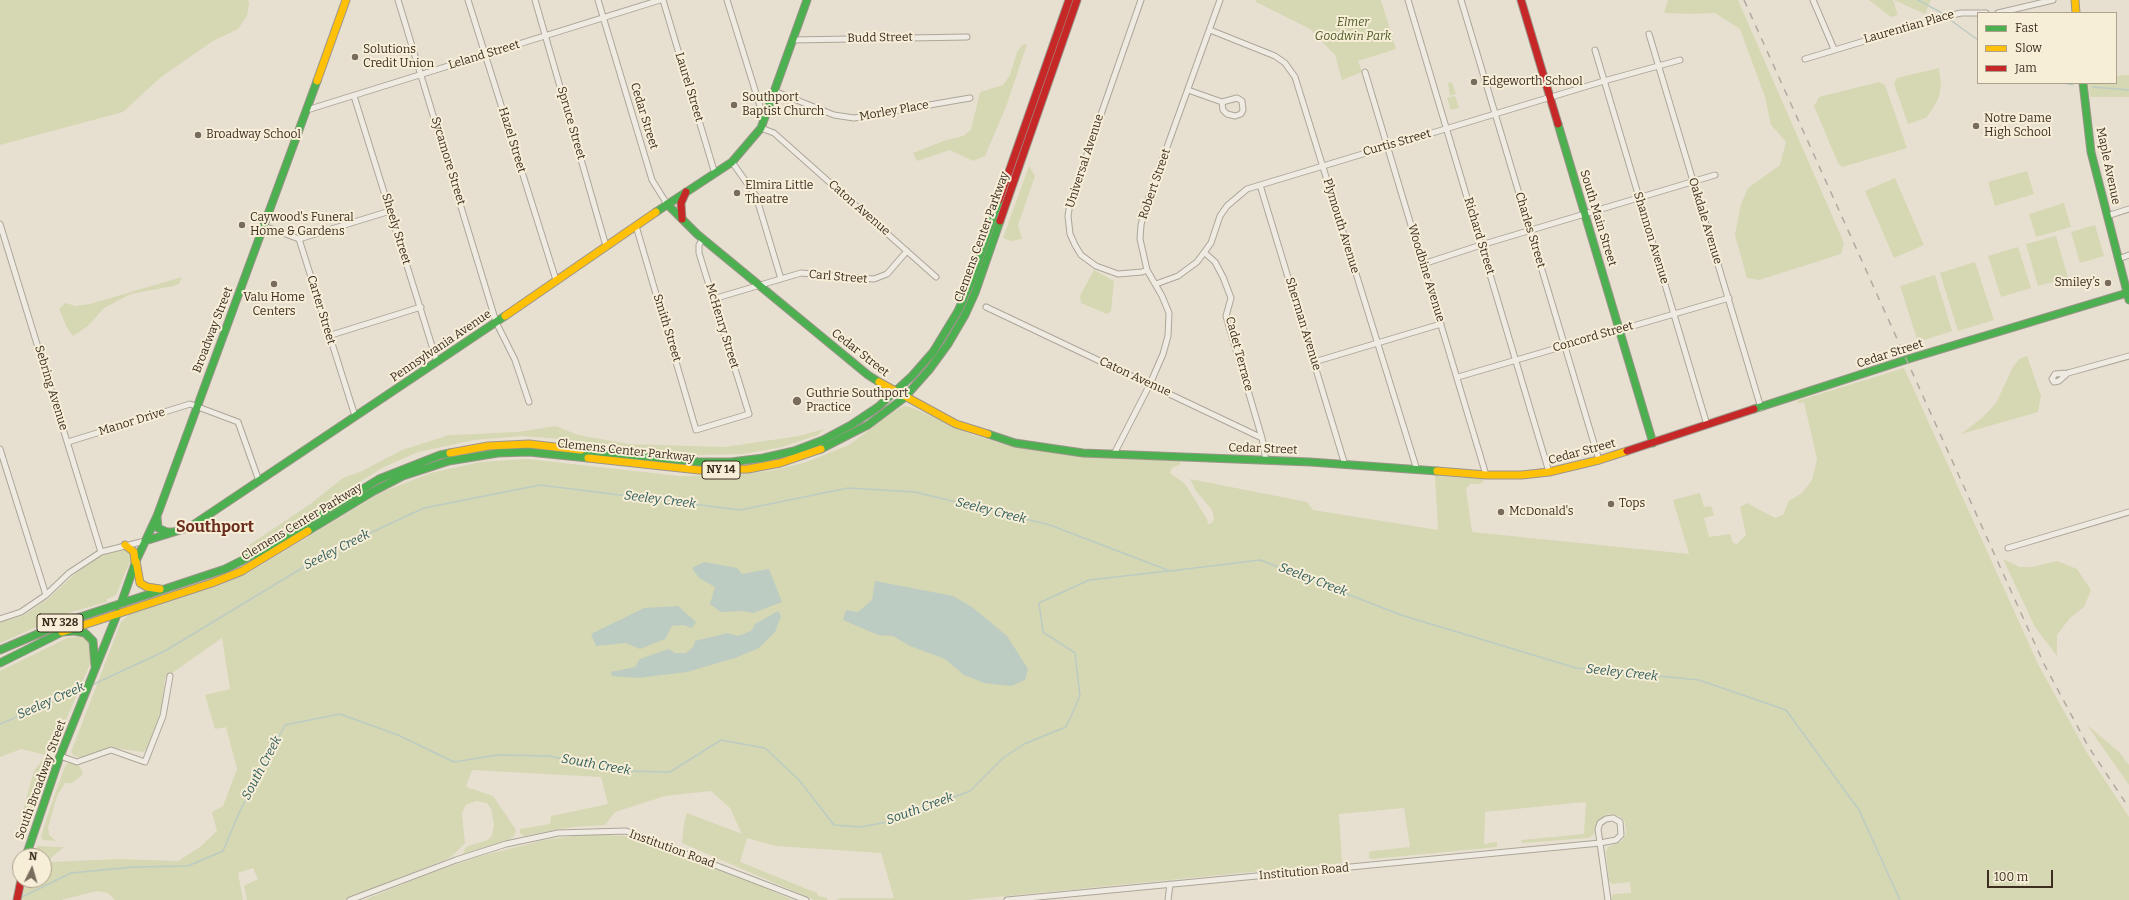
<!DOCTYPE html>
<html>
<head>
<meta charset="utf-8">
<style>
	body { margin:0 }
	#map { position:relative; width:2129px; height:900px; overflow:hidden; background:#e7e0d1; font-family:Bitter,serif }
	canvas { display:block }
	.legend { position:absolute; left:1977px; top:12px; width:140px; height:72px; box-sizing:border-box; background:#f7eed8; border:1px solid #ada18e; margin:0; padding:5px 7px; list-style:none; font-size:12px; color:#3d2e20 }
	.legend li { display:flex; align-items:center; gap:8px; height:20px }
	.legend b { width:20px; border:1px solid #ada18e }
	.north { position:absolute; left:12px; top:848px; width:40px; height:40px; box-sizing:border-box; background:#f7eed8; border:1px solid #ada18e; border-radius:50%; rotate:5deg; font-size:11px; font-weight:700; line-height:16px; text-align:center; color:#3d2e20 }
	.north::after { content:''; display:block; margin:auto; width:14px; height:18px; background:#786c5e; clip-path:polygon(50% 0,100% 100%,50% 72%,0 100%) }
	.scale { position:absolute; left:1987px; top:870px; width:66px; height:18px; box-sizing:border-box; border:2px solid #3d2e20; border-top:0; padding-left:5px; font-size:12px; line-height:14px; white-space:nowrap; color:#3d2e20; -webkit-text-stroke:3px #f7eed8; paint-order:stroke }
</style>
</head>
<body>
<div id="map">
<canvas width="2129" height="900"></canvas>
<ul class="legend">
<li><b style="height:5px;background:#4caf50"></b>Fast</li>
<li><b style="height:5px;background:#ffc107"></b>Slow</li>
<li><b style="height:5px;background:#c62828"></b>Jam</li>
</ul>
<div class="north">N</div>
<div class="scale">100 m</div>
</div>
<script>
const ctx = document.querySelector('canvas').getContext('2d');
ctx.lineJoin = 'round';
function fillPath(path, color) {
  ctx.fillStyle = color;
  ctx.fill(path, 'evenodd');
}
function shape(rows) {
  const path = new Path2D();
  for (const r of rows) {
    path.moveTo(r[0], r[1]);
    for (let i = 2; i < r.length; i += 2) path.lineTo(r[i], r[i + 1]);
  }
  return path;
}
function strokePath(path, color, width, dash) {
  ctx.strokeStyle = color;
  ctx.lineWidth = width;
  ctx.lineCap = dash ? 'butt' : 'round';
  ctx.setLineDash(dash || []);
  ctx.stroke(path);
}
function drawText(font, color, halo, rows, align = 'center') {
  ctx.font = font + ' Bitter,serif';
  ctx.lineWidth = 4;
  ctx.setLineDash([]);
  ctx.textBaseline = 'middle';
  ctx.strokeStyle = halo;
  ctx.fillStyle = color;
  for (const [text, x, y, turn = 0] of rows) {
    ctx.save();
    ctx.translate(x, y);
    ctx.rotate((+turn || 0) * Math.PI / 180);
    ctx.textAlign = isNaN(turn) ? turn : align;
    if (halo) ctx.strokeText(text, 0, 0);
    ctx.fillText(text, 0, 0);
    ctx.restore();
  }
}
const green = shape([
	[0,0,248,0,249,3,247,16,238,29,213,41,161,77,123,112,0,145],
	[1256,0,1381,0,1396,49,1358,61,1362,72,1342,80,1335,55,1310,29,1256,2],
	[1668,0,1738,0,1844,243,1841,254,1759,280,1747,278,1735,235,1741,204,1748,188,1780,165,1786,142,1771,125,1765,97,1740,29,1715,13,1688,14,1664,13],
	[1869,0,1893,0,1898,15,1891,17],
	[1894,0,1931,0,1925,14],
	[1027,44,1006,107,985,156,973,161,950,150,917,161,913,153,946,140,963,136,971,130,980,92,1003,85,1010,75,1017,52,1022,45],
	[1939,68,1941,85,1939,97,1933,108,1926,118,1908,124,1894,84,1897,78],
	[2129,75,2129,97,2090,97,2088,83,2116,83,2116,76],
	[1452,82,1456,94,1450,96,1448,83],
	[1879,82,1885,85,1907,148,1842,167,1838,163,1814,106,1819,97],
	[1455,96,1459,108,1451,110,1447,98],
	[1029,166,1035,176,1018,225,1022,239,1011,241,1003,238],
	[2027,171,2034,194,1995,206,1988,182],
	[1895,178,1924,245,1894,258,1865,191],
	[2064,203,2071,227,2036,237,2029,214],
	[2095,225,2104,256,2080,263,2071,232],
	[2056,236,2068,278,2038,286,2026,244],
	[2018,247,2031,288,2001,297,1988,256],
	[1975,262,1994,320,1958,331,1940,273],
	[1094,270,1114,281,1111,311,1107,314,1081,303,1080,296],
	[1935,275,1952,331,1918,342,1900,286],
	[182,277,179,284,173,286,131,294,104,308,88,326,73,336,67,328,59,309,65,303,76,306,90,304],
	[2027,356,2041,396,2038,412,1961,434,1983,417,1996,403,2013,367,2019,359],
	[1904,368,2039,666,2087,753,2129,817,2129,900,1611,900,1613,894,1631,893,1630,882,1612,884,1609,881,1606,852,1608,847,1622,841,1626,834,1625,822,1619,816,1608,814,1598,820,1594,834,1589,838,1522,843,1521,840,1584,834,1586,802,1485,812,1484,844,1497,842,1497,847,1372,859,1369,858,1369,853,1371,851,1410,847,1404,808,1339,814,1342,863,966,900,836,900,840,898,894,898,881,853,776,846,747,838,740,862,817,893,818,896,828,898,827,900,814,900,682,843,684,823,687,813,742,834,730,808,711,791,665,796,615,812,605,825,572,827,524,836,520,833,520,829,550,824,551,816,608,804,601,777,472,770,466,787,493,796,516,830,514,836,509,840,463,854,465,848,471,845,488,840,492,835,494,824,491,809,487,803,476,801,466,805,462,813,465,843,453,855,447,859,344,900,247,900,244,886,258,879,253,868,238,873,243,900,115,900,108,893,97,891,61,900,22,900,26,880,44,880,44,856,34,856,37,846,64,847,51,858,51,862,118,859,178,861,200,847,217,831,212,812,223,806,237,769,226,727,215,729,205,695,230,689,222,638,165,678,162,706,149,748,143,752,115,748,105,749,93,756,83,758,74,756,71,752,121,622,130,614,218,586,250,572,382,492,431,473,480,462,527,459,679,476,729,475,770,471,807,462,849,445,896,410,904,406,911,407,973,435,1006,445,1048,452,1090,457,1179,461,1181,464,1172,468,1170,473,1185,484,1207,519,1208,524,1212,523,1214,518,1212,510,1196,491,1190,479,1307,502,1313,510,1438,530,1435,476,1482,479,1484,481,1481,484,1470,484,1466,489,1472,532,1689,554,1673,500,1700,493,1704,507,1711,506,1714,515,1704,518,1709,537,1730,534,1733,543,1737,544,1746,535,1740,507,1747,503,1775,518,1783,515,1789,501,1802,493,1812,480,1817,459,1804,402,1798,403,1797,401],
	[556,426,578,435,629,444,724,447,799,436,824,429,818,435,782,447,744,454,697,455,561,439,522,436,474,440,418,452,384,467,252,548,240,551,309,505,343,478,360,472,402,450,449,435,518,432],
	[123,548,131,554,131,559,116,595,107,599,107,602,68,613,0,643,0,622,24,615,48,599,76,573,99,556],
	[2003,559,2020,567,2032,567,2057,561,2077,569,2091,590,2084,607,2070,618,2057,635,2057,656,2035,627],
	[80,636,89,640,93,651,89,667,49,759,25,836,20,837,16,836,34,771,46,755,21,749,0,757,0,671,67,638],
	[2087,725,2119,752,2129,765,2129,785],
	[69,762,79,766,83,772,82,775,72,783,65,783,57,796,48,828,49,835,56,841,43,840,41,836,50,808,65,766],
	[589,834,626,836,672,848,793,900,364,900,423,876,477,857,544,840]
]);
const water = shape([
	[704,562,737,568,742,574,769,569,782,602,753,613,742,611,721,612,710,604,715,587,699,578,692,568],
	[875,581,953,596,972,607,1007,636,1028,669,1025,680,1011,686,984,683,964,675,945,659,910,646,893,636,878,635,843,620,846,610,858,612,872,600],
	[678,606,696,622,692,628,683,625,672,626,665,639,640,649,626,643,596,646,591,634,644,608],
	[778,611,781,616,775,632,759,648,735,658,687,672,638,678,612,676,611,672,635,667,640,659,668,649,675,653,686,653,693,647,695,641,728,633,738,636,751,631,755,624]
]);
const stream = shape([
	[1918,0,1942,13],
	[1949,19,1978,40],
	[2064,83,2073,85],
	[2093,87,2129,90],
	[92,685,165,651,327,553,424,508,540,485,740,510,848,488,915,492,1050,525,1170,571,1260,560,1401,615,1576,668,1699,680,1786,710,1859,810,1900,900],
	[0,724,84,688],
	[20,898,71,873,134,867,188,866,223,851,240,811,285,725,340,714,398,735,454,762,497,755,549,756,619,771,670,772,721,740,765,748,799,780,834,825,861,827,892,821,970,791,1003,758,1024,744,1066,727,1080,696,1075,653,1043,632,1039,603,1089,580,1168,571]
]);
const street = shape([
	[398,0,496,322,515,360,529,402],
	[468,0,556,280],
	[535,0,606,246],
	[598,0,652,180,667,204],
	[663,0,715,174],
	[727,0,764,119],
	[1141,0,1070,203,1068,216,1070,234,1075,245,1081,255,1096,266,1118,274,1142,272,1147,270],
	[1408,0,1549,472],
	[1461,0,1599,460],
	[1813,0,1834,49],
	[1998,13,2053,0],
	[1210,30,1275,56,1285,63,1295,77,1417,470],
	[1649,34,1761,408],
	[792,40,967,37],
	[1595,50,1707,425],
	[1805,59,1944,17,1961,13,1986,13],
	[1365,72,1486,475],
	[1188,90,1222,102,1237,98,1242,101,1243,110,1241,114,1235,116,1227,114,1223,110,1222,102],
	[774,91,834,115,854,118,970,98],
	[354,96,437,362],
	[307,110,660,0],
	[761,128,774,133,936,277],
	[732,162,756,196,781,279],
	[1260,185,1345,465],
	[2107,216,2129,209],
	[0,224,101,552],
	[264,226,299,239,355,416],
	[636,226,696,430,749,414,699,253,699,245,703,238],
	[299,239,390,211],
	[1205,253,1215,262,1223,277,1231,298,1226,316,1262,438],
	[2118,259,2129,255],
	[1423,264,1481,245,1715,175],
	[1156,284,1178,276,1197,262,1211,243,1220,216,1227,206,1247,189,1604,81,1680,60],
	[713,299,801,273,874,279,887,274,907,251],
	[986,307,1262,438,1266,461],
	[328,336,421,307],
	[1314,362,1441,324],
	[2068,373,2059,381,2054,382,2052,379,2055,374,2068,373,2129,356],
	[1458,377,1729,298],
	[68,442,190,404,238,422,259,481],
	[0,449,46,595],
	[1114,454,1150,384,1163,354,1168,336,1169,313,1162,296,1147,270,1140,239,1141,225,1145,208,1220,0],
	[2008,548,2129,512],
	[0,619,21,612,46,595,69,573,101,552,145,541],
	[60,756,77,762,111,750,145,762,163,716,170,676],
	[350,900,456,860,506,844,558,833,626,831,806,900],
	[1007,900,1600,843,1616,840,1621,835,1620,822,1613,818,1606,819,1600,823,1598,829,1600,843,1608,900],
	[1168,900,1170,884]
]);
const fast = shape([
	[2083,83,2091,152,2129,300],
	[1558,124,1653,443],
	[667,204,697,234,868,375,879,382],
	[656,212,732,162,761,128,807,0],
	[1754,409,1905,360,2127,293],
	[988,434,1015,443,1083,453,1310,462,1437,471],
	[821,449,868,425,904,398,929,370,948,344,965,315,975,293,1000,221],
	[581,450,699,462,731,462,763,458,794,451,823,440,851,425,878,407,912,376,933,352,958,311,971,282,999,200],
	[157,517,158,528,167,532,173,532],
	[308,531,374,491,403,476,449,461,498,453,529,452,588,458],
	[145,541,190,527,505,316],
	[122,601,136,561,157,516,317,81],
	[0,650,68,621,225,569,261,551,379,479,440,455,450,453],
	[0,663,62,632,75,631,85,633,93,641,95,666],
	[26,856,60,756,118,612]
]);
const slow = shape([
	[2075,0,2076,13],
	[317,81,346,0],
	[505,316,656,212],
	[879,382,956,424,988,434],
	[450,453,488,446,529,444,581,450],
	[588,458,699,470,748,469,780,463,821,449],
	[1437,471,1486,475,1522,475,1549,472,1599,460,1627,451],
	[125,545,134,552,135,562],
	[136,561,140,583,147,587,160,589],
	[62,632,212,583,242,571,308,531]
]);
const jam = shape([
	[1521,0,1558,124],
	[999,200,1069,0],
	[682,219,681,203,686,192],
	[1000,221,1077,0],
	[1627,451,1754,409],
	[17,900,21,880]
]);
const rail = shape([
	[1744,0,2044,664,2088,746,2129,808]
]);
const markers = [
	[355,57,4,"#786c5e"],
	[1474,82,4,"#786c5e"],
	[734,105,4,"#786c5e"],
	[1976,126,4,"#786c5e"],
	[198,135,4,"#786c5e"],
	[737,193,4,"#786c5e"],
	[242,225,4,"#786c5e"],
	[2108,283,4,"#786c5e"],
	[274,284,4,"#786c5e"],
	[797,401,5,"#786c5e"],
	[1611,504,4,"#786c5e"],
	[1501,512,4,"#786c5e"]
];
const shields = [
	[721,470,38],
	[60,623,46]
];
const shieldNames = [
	["NY 14",721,470],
	["NY 328",60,623]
];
const parkNames = [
	["Elmer",1353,23],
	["Goodwin Park",1353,37]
];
const streetNames = [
	["Laurentian Place",1909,27,-16],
	["Budd Street",880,38,-1],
	["Leland Street",484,55,-17],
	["Laurel Street",689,87,73],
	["Morley Place",894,111,-10],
	["Cedar Street",644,116,73],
	["Spruce Street",571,123,74],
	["Hazel Street",512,140,73],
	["Curtis Street",1397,143,-16],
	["Sycamore Street",448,161,73],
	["Universal Avenue",1085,161,-72],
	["Maple Avenue",2108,166,78],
	["Robert Street",1155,184,-71],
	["Caton Avenue",859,208,41],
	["South Main Street",1598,218,73],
	["Oakdale Avenue",1705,221,73],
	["Plymouth Avenue",1341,226,73],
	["Sheely Street",396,229,73],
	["Charles Street",1530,230,73],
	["Richard Street",1479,236,73],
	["Clemens Center Parkway",982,237,-70],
	["Shannon Avenue",1651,238,73],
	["Woodbine Avenue",1426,273,73],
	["Carl Street",838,277,5],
	["Carter Street",321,310,73],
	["Sherman Avenue",1303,324,73],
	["McHenry Street",722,326,73],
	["Smith Street",667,328,73],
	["Broadway Street",213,330,-69],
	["Concord Street",1593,337,-16],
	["Pennsylvania Avenue",441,346,-34],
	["Cedar Street",860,353,38],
	["Cadet Terrace",1239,354,75],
	["Cedar Street",1890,354,-18],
	["Caton Avenue",1135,377,25],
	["Sebring Avenue",51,388,73],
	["Manor Drive",132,422,-17],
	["Cedar Street",1263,449,2],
	["Clemens Center Parkway",626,451,6],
	["Cedar Street",1582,452,-15],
	["Clemens Center Parkway",302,522,-31],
	["South Broadway Street",41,780,-70],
	["Institution Road",672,849,20],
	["Institution Road",1304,872,-5]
];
const poiNames = [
	["Solutions",363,50],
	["Credit Union",363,64],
	["Edgeworth School",1482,82],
	["Southport",742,98],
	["Baptist Church",742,112],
	["Notre Dame",1984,119],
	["High School",1984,133],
	["Broadway School",206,135],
	["Elmira Little",745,186],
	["Theatre",745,200],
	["Caywood's Funeral",250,218],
	["Home & Gardens",250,232],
	["Smiley’s",2100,283,"right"],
	["Valu Home",274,298,"center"],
	["Centers",274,312,"center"],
	["Guthrie Southport",806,394],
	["Practice",806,408],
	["Tops",1619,504],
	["McDonald's",1509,512]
];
const waterNames = [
	["Seeley Creek",660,500,7],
	["Seeley Creek",991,511,14],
	["Seeley Creek",337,550,-27],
	["Seeley Creek",1313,580,21],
	["Seeley Creek",1622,673,6],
	["Seeley Creek",51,701,-24],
	["South Creek",596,765,10],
	["South Creek",262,768,-62],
	["South Creek",920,809,-20]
];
const districtNames = [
	["Southport",215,528]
];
fillPath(green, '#d6d7b3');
fillPath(water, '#bcccc2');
strokePath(stream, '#bcccc2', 1.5);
strokePath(street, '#ada599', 7);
strokePath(fast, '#9c958a', 9);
strokePath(slow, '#9c958a', 9);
strokePath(jam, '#9c958a', 9);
strokePath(street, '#efebe3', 5);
strokePath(fast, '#4caf50', 7);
strokePath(slow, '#ffc107', 7);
strokePath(jam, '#c62828', 7);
strokePath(rail, '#afaaa2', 1.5, [7, 7]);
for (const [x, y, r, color] of markers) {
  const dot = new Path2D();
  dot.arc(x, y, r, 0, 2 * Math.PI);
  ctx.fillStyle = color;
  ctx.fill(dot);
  strokePath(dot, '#f7eed8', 1.5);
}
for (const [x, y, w] of shields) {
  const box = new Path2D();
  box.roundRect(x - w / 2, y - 9, w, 18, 3);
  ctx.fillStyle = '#f7eed8';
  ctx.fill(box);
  strokePath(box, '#3d2e20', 1);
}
drawText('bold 11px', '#3d2e20', null, shieldNames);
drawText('italic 12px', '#4d5a26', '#f7eed8', parkNames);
drawText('12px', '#3d2e20', '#f7eed8', streetNames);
drawText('12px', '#3d2e20', '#f7eed8', poiNames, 'left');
drawText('italic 13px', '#2f5d5a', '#f7eed8', waterNames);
drawText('bold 16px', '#6b2e1e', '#f7eed8', districtNames);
</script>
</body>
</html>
